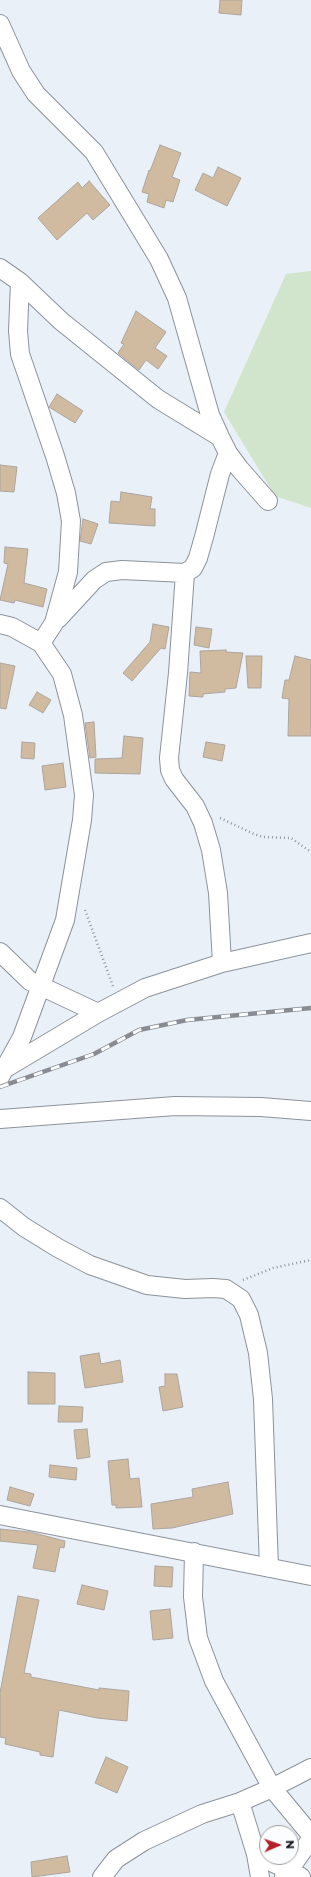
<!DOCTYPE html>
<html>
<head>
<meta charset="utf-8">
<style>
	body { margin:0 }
	#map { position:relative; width:311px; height:1877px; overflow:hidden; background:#eaf0f8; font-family:Montserrat,sans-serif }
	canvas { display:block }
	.north { position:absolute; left:259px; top:1825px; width:40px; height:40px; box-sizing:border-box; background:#fbfdfe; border:1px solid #9d9fa1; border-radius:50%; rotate:88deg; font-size:11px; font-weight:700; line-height:16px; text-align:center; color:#111316 }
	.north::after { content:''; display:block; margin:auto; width:14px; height:18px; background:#b32228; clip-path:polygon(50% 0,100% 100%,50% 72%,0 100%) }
</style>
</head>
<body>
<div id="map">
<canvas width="311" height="1877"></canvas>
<div class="north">N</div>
</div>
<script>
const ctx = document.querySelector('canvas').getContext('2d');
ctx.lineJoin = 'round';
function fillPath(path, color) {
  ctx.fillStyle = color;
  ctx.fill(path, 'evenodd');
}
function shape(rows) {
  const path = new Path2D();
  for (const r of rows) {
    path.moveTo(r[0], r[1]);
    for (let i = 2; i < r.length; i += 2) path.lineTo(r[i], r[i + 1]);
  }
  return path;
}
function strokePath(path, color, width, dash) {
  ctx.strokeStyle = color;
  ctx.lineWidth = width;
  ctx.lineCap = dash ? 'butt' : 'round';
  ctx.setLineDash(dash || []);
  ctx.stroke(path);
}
const green = shape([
	[311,271,311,508,275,496,224,412,286,274]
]);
const building = shape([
	[220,0,242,0,241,15,219,13,220,0],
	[160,145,181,153,172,177,180,180,173,202,166,200,164,208,147,202,149,194,142,192,149,170,150,171,160,145],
	[218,167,241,178,227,206,195,190,203,173,213,178,218,167],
	[89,181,110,205,93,220,87,213,57,240,38,218,78,182,82,188,89,181],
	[136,311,166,332,155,348,167,356,158,369,146,360,139,370,118,353,124,344,121,343,136,311],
	[57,394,83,411,75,423,49,407,57,394],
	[0,465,17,467,14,492,0,491,0,465],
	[121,492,152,497,150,509,155,509,155,526,109,523,111,501,120,502,121,492],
	[83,519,98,524,91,544,80,541,83,519],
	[5,547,28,549,24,583,47,589,43,607,15,600,14,603,0,600,8,564,4,563,5,547],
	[153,624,169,627,165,649,161,648,132,681,123,673,150,642,153,624],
	[196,627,212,629,209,648,194,645,196,627],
	[226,650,226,652,243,653,236,688,225,689,225,692,203,694,203,697,189,696,190,672,201,673,200,651,226,650],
	[246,656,262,656,261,688,248,688,246,656],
	[295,656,311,660,311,736,288,736,289,699,282,698,285,680,289,680,295,656],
	[0,663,15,666,6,709,0,708,0,663],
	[37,692,51,700,43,713,29,705,37,692],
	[94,722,96,757,90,758,85,723,94,722],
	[124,736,143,738,140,774,95,773,95,759,122,758,124,736],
	[22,742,35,743,34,759,21,758,22,742],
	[206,742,225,745,222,761,203,757,206,742],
	[63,763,66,787,45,790,42,766,63,763],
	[99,1353,101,1364,120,1360,123,1382,85,1388,80,1356,99,1353],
	[28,1372,55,1373,55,1404,28,1404,28,1372],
	[165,1374,177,1374,183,1407,163,1411,159,1387,165,1386,165,1374],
	[59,1406,83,1407,82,1422,58,1422,59,1406],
	[87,1429,90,1457,77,1459,74,1430,87,1429],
	[128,1459,130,1479,139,1478,142,1507,116,1508,116,1505,112,1505,108,1461,128,1459],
	[50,1465,77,1468,76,1480,49,1477,50,1465],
	[228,1482,233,1514,172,1528,153,1529,151,1504,193,1497,192,1489,228,1482],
	[10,1487,34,1494,30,1506,7,1500,10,1487],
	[0,1529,30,1532,65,1541,64,1548,60,1547,55,1572,33,1568,38,1545,0,1541,0,1529],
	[155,1566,173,1567,172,1587,154,1586,155,1566],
	[82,1585,108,1591,104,1610,77,1604,82,1585],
	[18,1596,39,1600,24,1673,31,1674,31,1677,99,1690,99,1688,129,1691,127,1721,97,1718,59,1710,53,1757,40,1755,40,1752,5,1744,6,1738,0,1737,0,1693,18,1596],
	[170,1609,173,1638,153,1640,150,1611,170,1609],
	[106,1757,128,1767,117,1793,95,1783,106,1757],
	[67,1856,70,1872,32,1877,31,1862,67,1856]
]);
const path = shape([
	[220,818,254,834,263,837,291,838,311,852],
	[85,910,113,986],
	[243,1280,273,1268,311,1260]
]);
const minor = shape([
	[0,24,21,71,36,94,94,152,159,259,177,298,210,415,220,437,228,453,239,468,268,501],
	[0,268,20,282,61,321,158,399,220,437],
	[185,573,178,673,169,758,170,770,174,779,195,806,203,823,211,850,218,893,222,963],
	[58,619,94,580,106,572,122,570,185,573,193,568,198,558,204,537,220,474,228,453],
	[0,624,12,627,41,643],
	[0,952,30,981,98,1013],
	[6,1068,98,1013,145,988,222,963,311,943],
	[0,1077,22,1037,65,920,82,820,84,795,73,715,62,674,41,643,54,623,68,572,71,521,66,493,55,456,20,354,18,331,20,282],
	[0,1119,175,1106,261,1107,311,1111],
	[0,1208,24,1227,58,1248,90,1265,147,1285,185,1289,213,1288,226,1289,241,1299,249,1315,258,1353,263,1399,269,1568],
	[0,1515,311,1576],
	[194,1552,193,1597,198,1638,214,1681,272,1788,311,1835],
	[240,1802,256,1854,260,1877],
	[256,1854,301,1877],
	[102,1877,116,1859,144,1841,202,1814,240,1802,272,1788,311,1768],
	[284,1877,311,1839]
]);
const rail = shape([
	[0,1087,94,1054,139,1030,187,1020,311,1008]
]);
fillPath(green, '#d1e4cc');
fillPath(building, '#d0bba0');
strokePath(building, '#aca59e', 1);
strokePath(minor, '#8d929a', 20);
strokePath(path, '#93979d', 2.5, [1, 3]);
strokePath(minor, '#fff', 18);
strokePath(rail, '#888c92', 4.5);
strokePath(rail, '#fbfdfe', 3, [9]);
</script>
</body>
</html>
